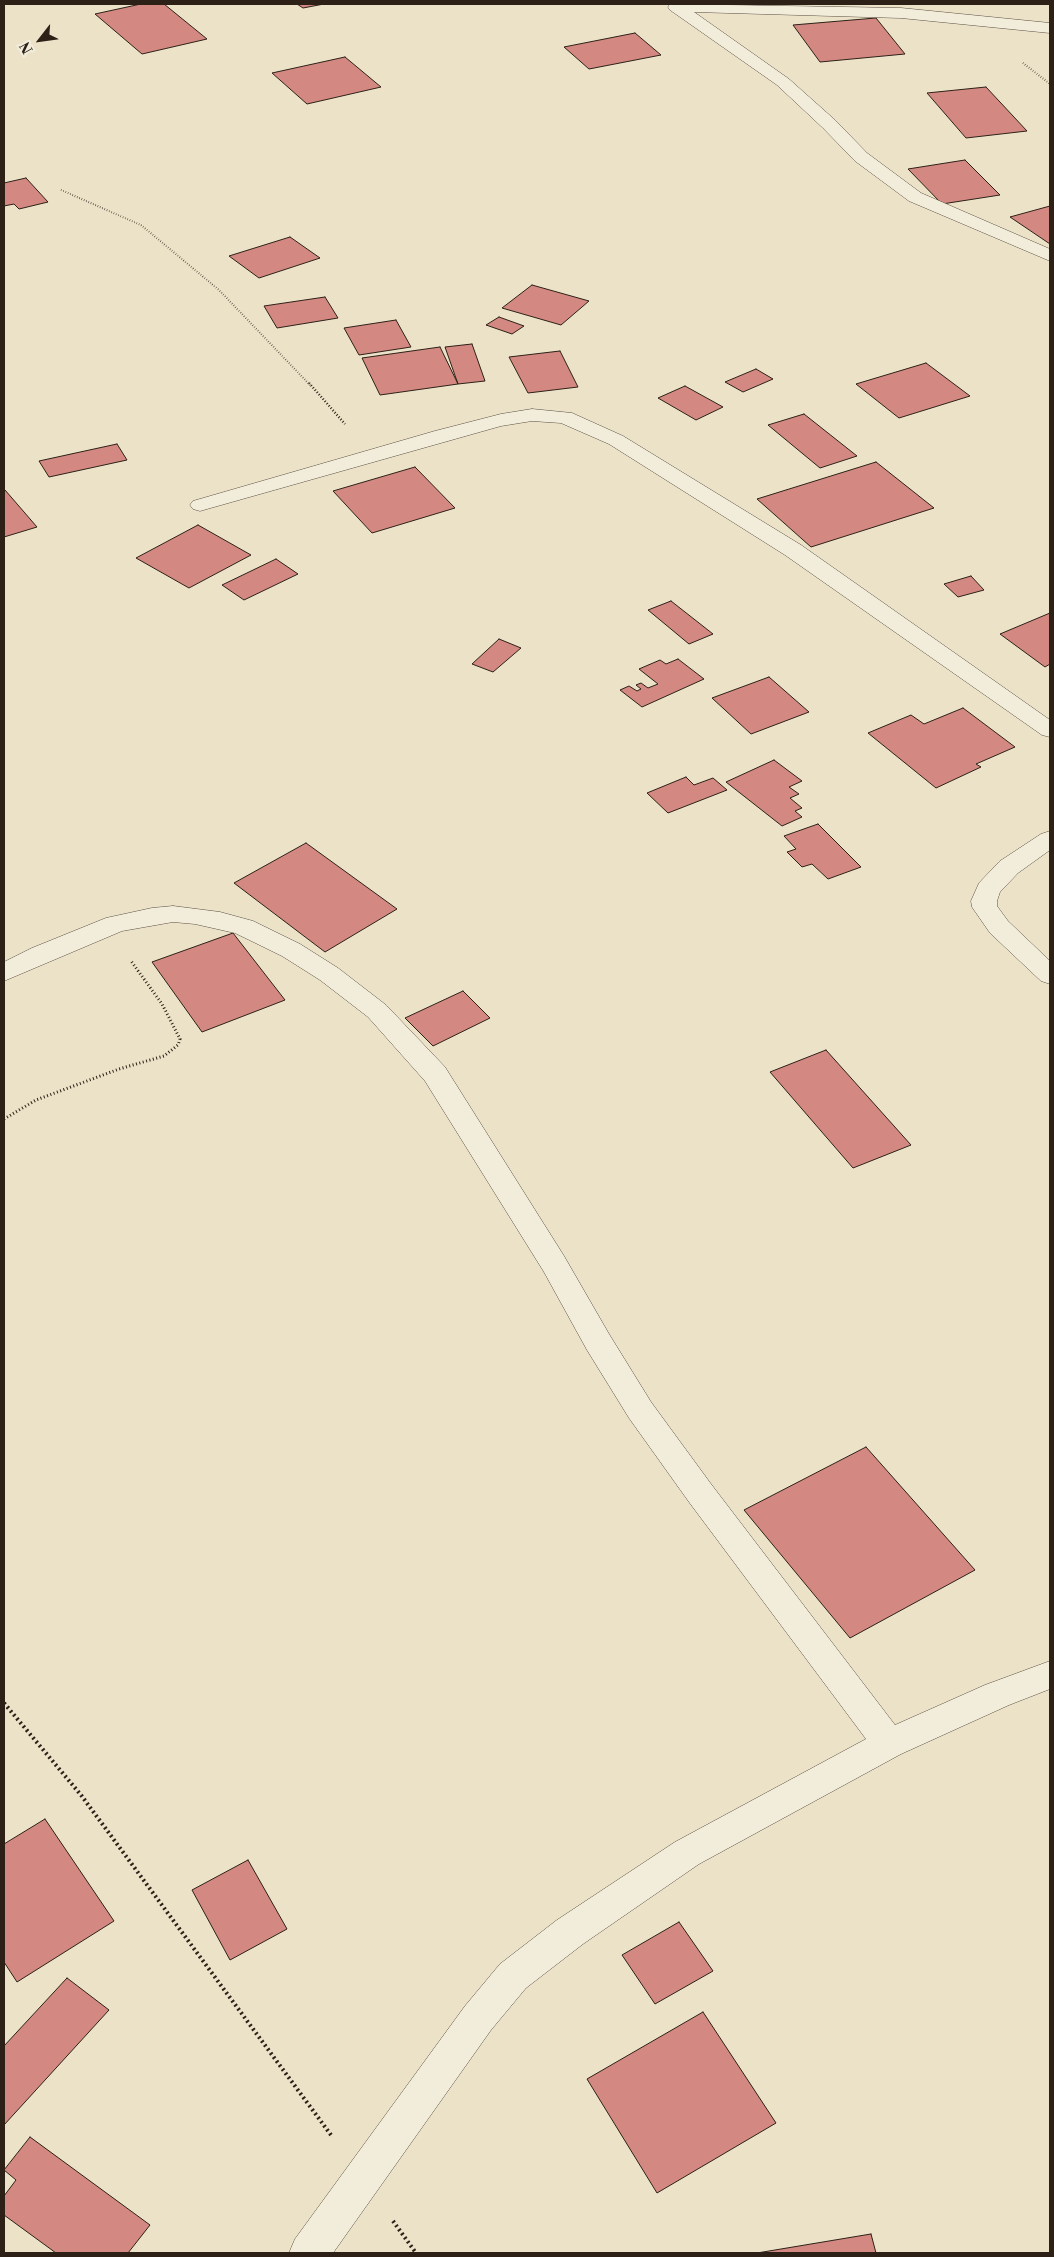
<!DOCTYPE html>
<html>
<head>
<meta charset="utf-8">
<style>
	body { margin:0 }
	#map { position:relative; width:1054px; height:2257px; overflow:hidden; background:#ebe2c8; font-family:"Libre Bodoni",serif }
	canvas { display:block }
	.frame { position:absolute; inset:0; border:5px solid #2d2017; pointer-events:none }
	.north { position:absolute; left:15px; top:15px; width:50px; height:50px; -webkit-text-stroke:4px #f2ecdb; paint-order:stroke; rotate:240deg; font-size:14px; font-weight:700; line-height:20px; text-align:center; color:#2d2017 }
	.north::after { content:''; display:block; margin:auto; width:18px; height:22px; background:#2d2017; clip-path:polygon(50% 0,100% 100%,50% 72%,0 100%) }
</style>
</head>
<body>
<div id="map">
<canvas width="1054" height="2257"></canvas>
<div class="frame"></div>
<div class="north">N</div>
</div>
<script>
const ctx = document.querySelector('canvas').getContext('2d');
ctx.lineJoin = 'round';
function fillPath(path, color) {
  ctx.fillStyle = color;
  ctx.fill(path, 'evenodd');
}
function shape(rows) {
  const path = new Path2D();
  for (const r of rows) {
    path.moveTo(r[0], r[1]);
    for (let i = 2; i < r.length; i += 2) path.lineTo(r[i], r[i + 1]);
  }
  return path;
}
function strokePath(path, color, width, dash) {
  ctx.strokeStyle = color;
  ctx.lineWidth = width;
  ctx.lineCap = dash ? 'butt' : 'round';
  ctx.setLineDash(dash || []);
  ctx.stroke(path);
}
const building = shape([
	[141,4,164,4,207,39,142,54,95,14,141,4],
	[297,4,324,4,303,8,297,4],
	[876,18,905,54,820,62,793,25,876,18],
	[635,33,661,55,589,69,564,47,635,33],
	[345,57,381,87,307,104,272,73,345,57],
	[986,87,1027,131,966,138,927,93,986,87],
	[965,160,1000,195,942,204,908,169,965,160],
	[26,178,48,202,19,209,14,204,4,206,4,183,26,178],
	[1050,206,1050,244,1010,217,1050,206],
	[290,237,320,258,259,278,229,256,290,237],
	[532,285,589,301,561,325,502,308,532,285],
	[325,297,338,318,277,328,264,306,325,297],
	[499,317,524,326,512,334,486,325,499,317],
	[396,320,411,347,359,355,344,328,396,320],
	[472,344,485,381,458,384,445,347,472,344],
	[440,347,458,384,380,395,362,358,440,347],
	[560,351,578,387,528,393,509,357,560,351],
	[926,363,970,396,899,418,856,384,926,363],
	[756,369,773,379,743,392,725,382,756,369],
	[685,386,723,407,696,420,658,398,685,386],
	[804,414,857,456,820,468,768,425,804,414],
	[117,444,127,460,49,477,39,461,117,444],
	[876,462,934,508,811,547,757,499,876,462],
	[415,467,455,508,372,533,333,491,415,467],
	[4,490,5,490,37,527,4,537,4,490],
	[198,525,251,555,189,588,136,558,198,525],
	[276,559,298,574,244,600,222,585,276,559],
	[971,576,984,590,958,597,944,584,971,576],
	[671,601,713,634,689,644,648,610,671,601],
	[1050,613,1050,664,1045,667,1000,634,1050,613],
	[499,639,521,648,493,672,472,664,499,639],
	[678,659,704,679,642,707,620,690,629,686,637,691,641,689,636,685,641,683,648,688,658,684,639,669,660,660,666,664,678,659],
	[769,677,809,712,751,734,712,698,769,677],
	[963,708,1015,747,976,764,981,767,936,788,868,733,911,715,924,724,963,708],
	[774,760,802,781,789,787,799,794,790,798,802,808,795,811,802,817,782,826,726,782,774,760],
	[686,777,694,785,713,778,727,790,668,813,647,793,686,777],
	[818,824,861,867,828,879,812,864,802,867,787,852,796,849,784,836,818,824],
	[306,843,397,909,325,952,234,883,306,843],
	[233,933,285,1000,202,1032,152,962,233,933],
	[463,991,490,1018,433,1046,405,1018,463,991],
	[826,1050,911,1145,853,1168,770,1072,826,1050],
	[866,1447,975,1570,850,1638,744,1510,866,1447],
	[45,1819,114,1921,17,1982,4,1962,4,1844,45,1819],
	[248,1860,287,1929,230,1960,192,1890,248,1860],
	[679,1922,713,1971,655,2004,622,1955,679,1922],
	[67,1978,109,2010,4,2125,4,2046,67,1978],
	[703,2012,776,2123,657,2193,587,2079,703,2012],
	[30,2137,150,2225,128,2253,56,2253,4,2215,4,2196,16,2180,4,2170,30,2137],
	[871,2234,876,2253,757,2253,871,2234]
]);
const pathFar3 = shape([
	[1023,63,1050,84],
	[61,190,141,225,219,290,310,385]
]);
const pathFar2 = shape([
	[309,383,345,424]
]);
const pathFar1 = shape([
	[4,1119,36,1100,119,1069,164,1056,178,1045,180,1039,162,1004,131,961]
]);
const path = shape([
	[4,1703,81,1795,331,2135],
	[393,2221,416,2253]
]);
const street = shape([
	[670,4,901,8,1050,23,1050,33,901,18,694,12,789,79,835,120,867,153,921,193,1050,249,1050,261,909,201,855,161,823,128,777,85,670,10,668,7,670,4],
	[532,409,572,413,623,436,801,545,1050,720,1050,737,1042,735,785,555,609,444,561,423,532,421,501,426,207,509,200,511,193,509,190,505,193,501,435,431,501,414,532,409],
	[1050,831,1050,850,1018,873,1000,892,997,901,997,906,1008,921,1050,961,1050,984,1041,981,990,933,972,907,971,901,979,883,1000,861,1041,834,1050,831],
	[173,906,220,912,253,921,300,944,338,968,386,1005,445,1067,564,1256,609,1334,651,1402,711,1484,895,1725,985,1685,1050,1661,1050,1689,1009,1705,901,1754,699,1864,583,1944,526,1988,491,2030,333,2253,289,2253,295,2239,465,2006,500,1964,557,1920,675,1842,866,1739,689,1502,629,1418,587,1350,544,1272,425,1081,368,1017,320,980,282,956,235,933,195,924,173,922,122,931,4,981,4,962,32,948,106,918,152,908,173,906]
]);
fillPath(building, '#d38981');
strokePath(building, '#2d2017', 1);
strokePath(street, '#5c5043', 1);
strokePath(pathFar3, '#2d2017', 2, [0.5, 2]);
strokePath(pathFar2, '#2d2017', 2.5, [1, 2]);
strokePath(pathFar1, '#2d2017', 3, [1, 2.5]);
strokePath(path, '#2d2017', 4, [2, 3]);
fillPath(street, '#f2ecdb');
</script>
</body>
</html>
